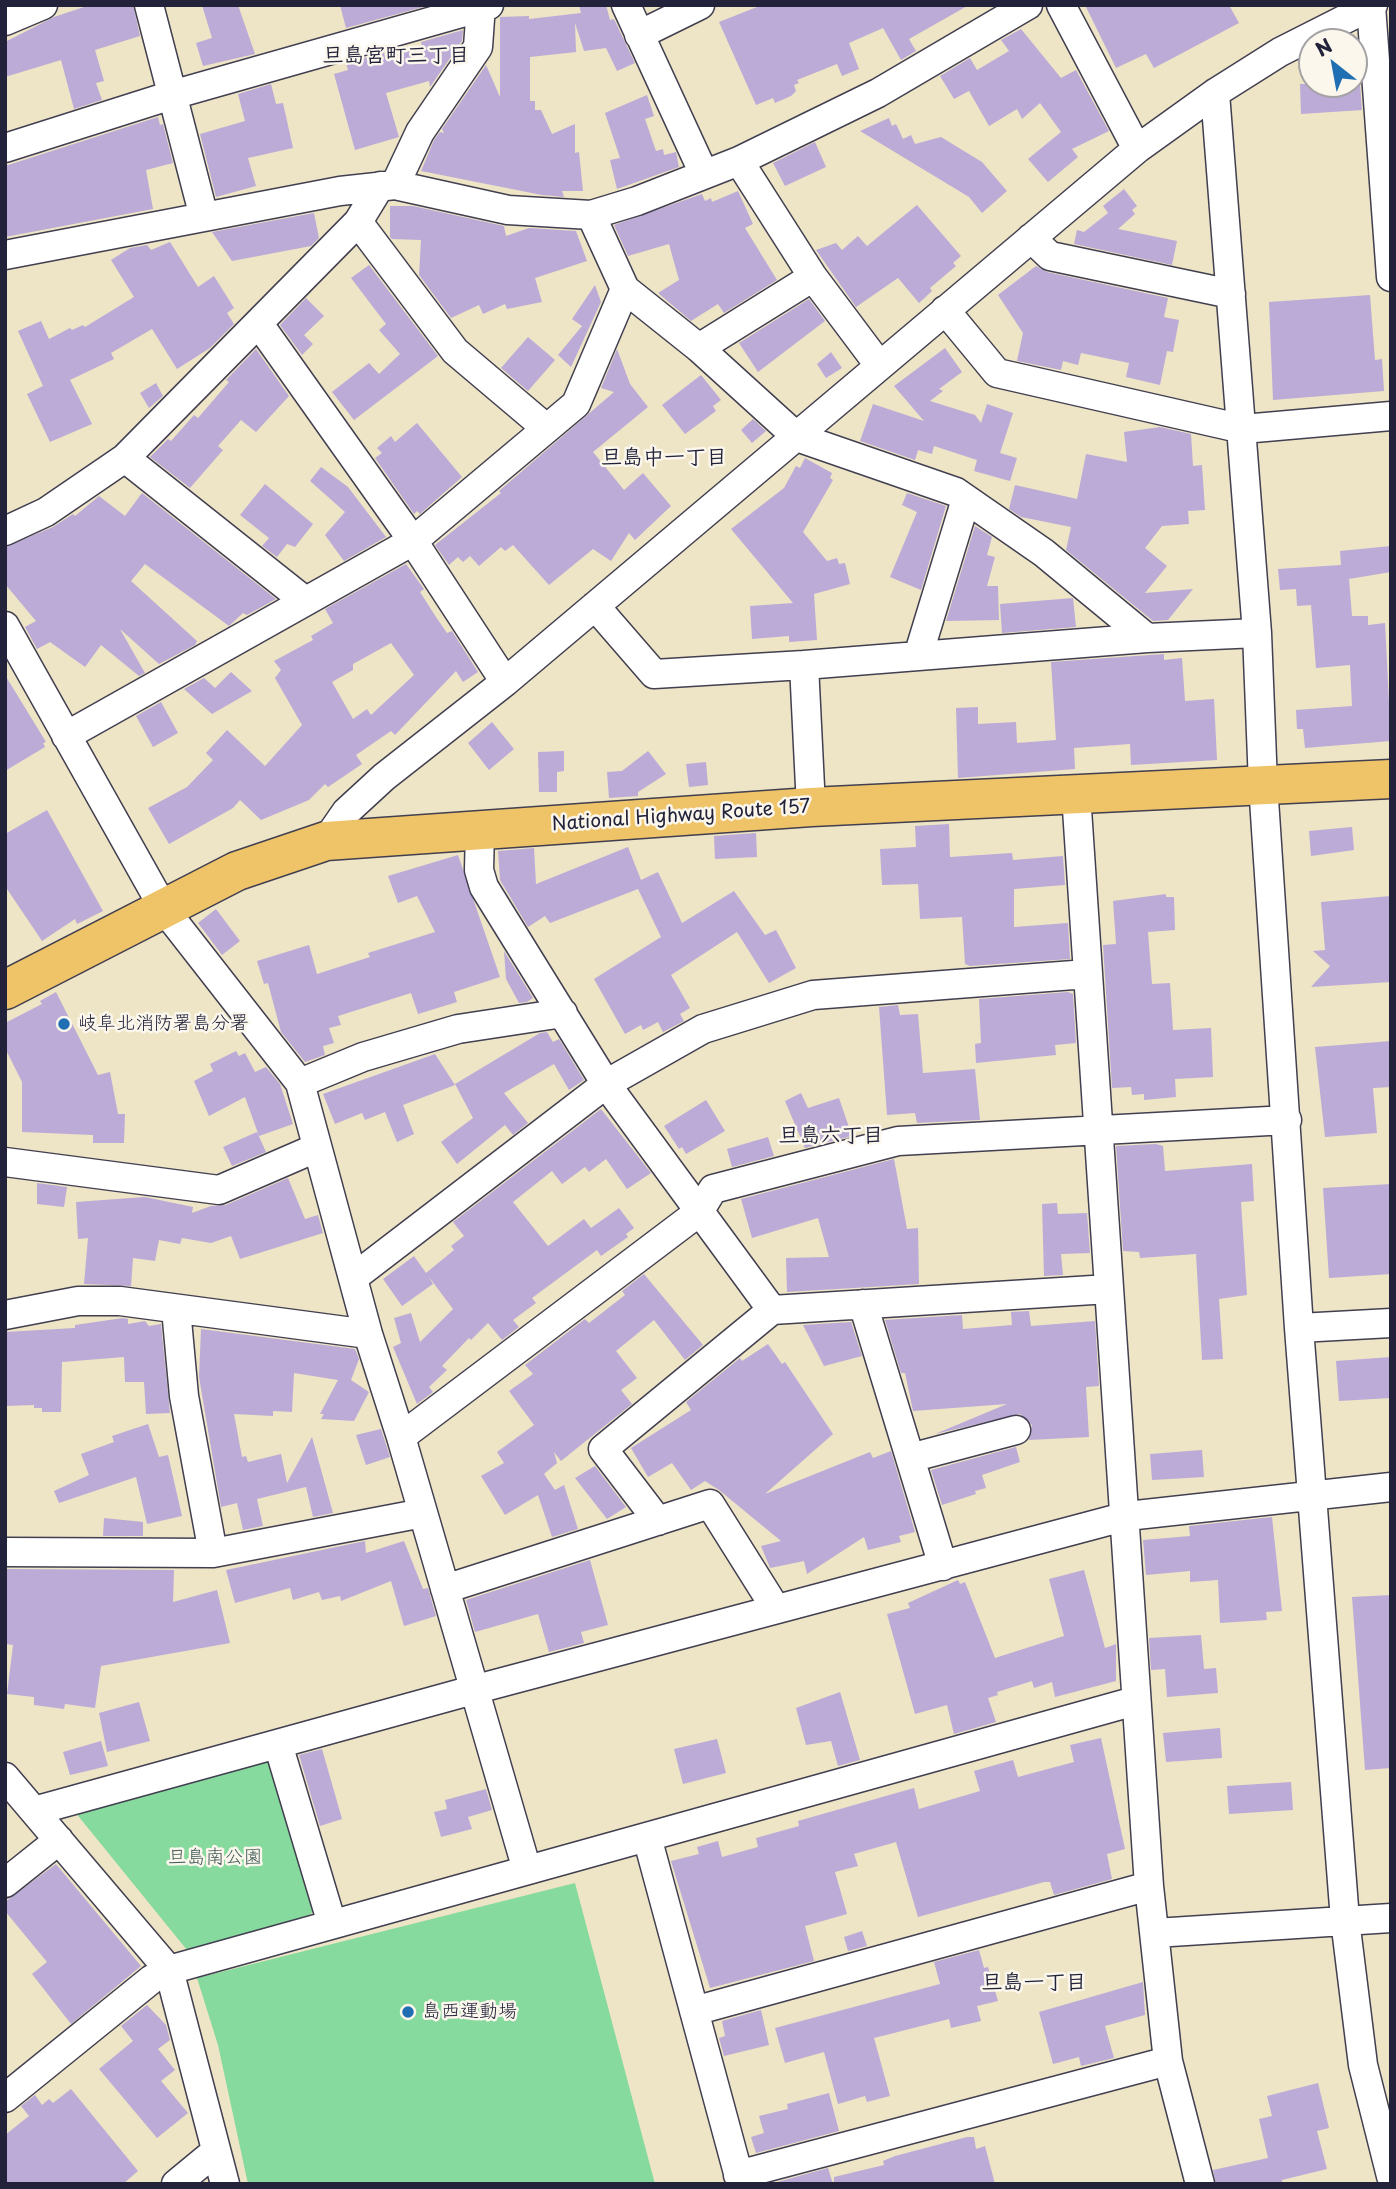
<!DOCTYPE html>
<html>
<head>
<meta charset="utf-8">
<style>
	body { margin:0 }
	#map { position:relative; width:1396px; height:2189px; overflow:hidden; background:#eee4c6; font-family:"Playpen Sans",sans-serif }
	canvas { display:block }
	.frame { position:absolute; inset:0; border:7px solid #22223b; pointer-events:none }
	.north { position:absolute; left:1298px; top:28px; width:70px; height:70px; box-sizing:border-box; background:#fbf7ec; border:2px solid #a4a2a5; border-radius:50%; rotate:329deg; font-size:19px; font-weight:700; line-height:28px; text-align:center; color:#22223b }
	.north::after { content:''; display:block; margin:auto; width:24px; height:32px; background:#1f6fb2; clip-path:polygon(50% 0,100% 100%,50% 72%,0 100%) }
</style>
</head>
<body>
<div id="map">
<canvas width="1396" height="2189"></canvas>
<div class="frame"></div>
<div class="north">N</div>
</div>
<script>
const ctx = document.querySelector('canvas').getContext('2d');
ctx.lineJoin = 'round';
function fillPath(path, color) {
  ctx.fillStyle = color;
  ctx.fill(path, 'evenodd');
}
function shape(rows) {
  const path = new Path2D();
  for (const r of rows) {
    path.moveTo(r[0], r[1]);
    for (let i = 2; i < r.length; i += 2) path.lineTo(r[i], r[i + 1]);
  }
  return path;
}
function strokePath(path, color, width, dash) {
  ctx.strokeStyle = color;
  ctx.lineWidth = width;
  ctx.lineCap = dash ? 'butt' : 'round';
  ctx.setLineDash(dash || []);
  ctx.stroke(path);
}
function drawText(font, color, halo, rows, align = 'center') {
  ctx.font = font + ' "Playpen Sans","Klee One",sans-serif';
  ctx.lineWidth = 5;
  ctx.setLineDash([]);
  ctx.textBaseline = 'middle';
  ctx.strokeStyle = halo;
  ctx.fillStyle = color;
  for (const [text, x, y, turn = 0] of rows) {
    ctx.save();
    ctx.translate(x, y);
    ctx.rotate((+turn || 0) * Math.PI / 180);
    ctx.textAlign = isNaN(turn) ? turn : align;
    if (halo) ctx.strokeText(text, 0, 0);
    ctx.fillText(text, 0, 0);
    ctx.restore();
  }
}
const green = shape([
	[265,1761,272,1765,315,1908,310,1915,187,1950,75,1812],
	[575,1883,655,2184,248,2184,218,2045,197,1978]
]);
const building = shape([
	[90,5,133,5,140,36,95,50,104,81,96,83,102,100,74,109,61,60,5,77,5,42,54,17],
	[202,5,238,5,255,54,203,66,196,43,212,38],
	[340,5,422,5,423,7,346,28],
	[579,5,606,5,610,20,614,19,635,63,617,71,606,48,584,51,575,23,576,52,530,57,530,101,535,101,535,110,541,110,552,134,575,124,575,153,579,152,583,191,562,191,564,197,542,195,421,171,434,140,440,132,444,133,442,129,486,65,500,97,500,17,529,16,529,19,581,13],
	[762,5,969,5,909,39,916,51,901,60,883,28,849,43,859,69,842,76,837,64,797,80,799,83,794,85,796,91,791,96,775,103,773,98,756,105,719,22],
	[1085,5,1229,5,1239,23,1154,68,1146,54,1116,68],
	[1021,29,1061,78,1076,70,1109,131,1072,149,1078,157,1048,182,1028,159,1061,132,1040,103,1022,119,1017,109,989,126,969,91,954,99,940,76,970,58,977,70,1009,51,1001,40],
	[463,30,462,41,430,87,429,81,386,93,399,137,355,150,334,74,348,70,346,63,384,52,385,58,422,47,421,42],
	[271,84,276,104,283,103,293,148,248,158,256,186,216,197,200,134,245,121,238,94],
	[1300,84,1360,84,1362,110,1301,114],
	[647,95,654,116,645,119,656,151,663,149,664,155,676,152,679,167,617,189,610,160,620,158,605,113],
	[158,117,160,125,163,124,173,163,146,170,153,209,5,237,5,166],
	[889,118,892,126,896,124,903,139,911,135,915,144,941,137,982,162,1007,191,982,213,969,197,860,131],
	[815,142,826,167,785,186,773,163],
	[1124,189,1137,206,1132,210,1135,214,1118,229,1177,241,1172,265,1074,244,1077,230,1084,232,1108,213,1103,206],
	[738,191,753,224,745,228,777,280,724,313,718,304,691,321,658,293,679,280,669,244,628,256,614,225,702,194,705,201,711,198,712,202],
	[917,205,961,256,953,263,956,266,930,288,932,291,919,303,898,278,856,307,816,250,836,243,842,250,858,236,867,246],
	[390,206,413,206,504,226,506,236,529,228,576,231,587,261,535,278,542,302,507,309,505,304,483,314,479,305,451,318,419,275,421,240,392,239,390,237],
	[314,213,319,238,311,246,232,261,212,232],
	[170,242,198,287,214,276,234,308,227,313,234,324,210,348,177,369,152,329,111,353,114,359,70,380,92,424,50,442,27,394,43,386,18,331,41,321,49,339,70,328,72,330,83,325,85,327,134,297,111,260,130,248,147,245,151,250],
	[369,265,438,356,354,420,332,392,369,363,379,374,400,354,379,330,386,324,351,278],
	[1036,266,1047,272,1168,298,1164,317,1179,320,1173,352,1167,351,1160,385,1126,377,1129,363,1081,353,1078,365,1063,361,1061,370,1017,361,1023,333,998,295],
	[595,285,601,302,571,367,558,355,582,326,572,319],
	[1370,295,1375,360,1382,359,1384,391,1273,400,1269,302],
	[306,298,324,316,304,335,313,344,302,355,280,325],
	[809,299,825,321,758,372,739,343],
	[528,337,555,360,528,391,501,368],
	[945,348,962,372,939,389,943,391,930,401,975,415,981,423,987,404,1013,413,1000,453,1017,458,1010,481,974,471,977,460,934,446,932,454,918,450,915,460,860,441,873,404,924,421,894,386],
	[256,349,289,396,256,432,241,420,218,446,223,450,190,488,150,457,168,439,171,441,194,415,198,418,229,382,226,380],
	[617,349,630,384,648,407,593,452,624,490,643,473,671,506,635,540,629,533,611,561,593,549,549,585,513,545,505,551,501,547,479,566,470,556,463,562,458,557,449,565,435,545,501,493,499,491,614,392,601,388],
	[831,352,842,368,826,378,817,364],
	[701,375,721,400,713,406,716,411,685,434,662,405],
	[156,383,163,396,149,408,140,393],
	[753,419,766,431,752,443,741,430],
	[417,423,462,477,420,514,417,511,414,514,375,458,382,453,377,448,391,436,395,442],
	[1160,427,1191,434,1193,466,1202,465,1205,510,1188,511,1189,524,1162,526,1145,548,1167,566,1145,593,1193,589,1168,620,1153,621,1066,550,1071,527,1021,517,1009,509,1015,485,1077,499,1086,454,1127,462,1124,432],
	[805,458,832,473,830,478,833,480,803,532,827,561,837,558,839,564,845,563,850,584,814,594,817,640,789,642,789,636,752,639,750,606,793,603,731,529,784,488,796,466,800,468],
	[321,467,348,487,386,537,344,561,325,535,345,512,310,481],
	[265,484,313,524,295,547,287,544,277,557,262,546,269,538,240,515],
	[142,493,276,599,247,615,243,613,229,626,145,564,131,581,197,641,195,645,159,664,120,629,145,673,139,676,101,645,85,667,50,642,37,649,25,627,36,621,5,584,5,547,53,527,73,514,75,516,99,496,125,516],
	[907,493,946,506,921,590,890,577,917,512,902,505],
	[975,526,992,537,987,555,995,557,987,586,998,586,999,620,946,621],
	[1391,546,1391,572,1349,579,1352,616,1368,616,1368,625,1385,623,1391,741,1305,748,1303,729,1297,729,1296,710,1352,706,1350,665,1316,668,1311,605,1297,606,1296,589,1280,590,1278,569,1341,565,1340,551],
	[406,564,424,589,420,592,436,617,447,633,452,631,478,672,463,682,456,671,395,735,391,731,356,755,362,764,328,787,325,784,309,800,261,820,240,800,233,808,169,844,148,808,187,787,213,760,206,753,227,730,265,766,302,725,275,678,281,670,274,661,313,640,311,636,333,623,325,609],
	[391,643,414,675,371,715,367,709,353,719,332,682,353,670,353,664],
	[1073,598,1076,627,1002,633,1000,604],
	[1164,654,1164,660,1182,658,1185,701,1214,699,1217,760,1131,765,1130,744,1074,748,1075,769,958,778,956,708,978,707,978,724,1016,722,1017,743,1056,740,1051,662],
	[231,672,252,691,212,714,184,689,204,678,215,688],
	[5,675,46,742,43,743,45,747,5,771],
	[161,702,178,733,153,747,136,716],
	[492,722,514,749,489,770,468,743],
	[564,751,564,771,557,772,557,792,539,792,538,752],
	[648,751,666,774,638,792,638,796,609,798,607,772,622,771],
	[706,762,708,785,689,787,686,764],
	[47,810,103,911,77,924,75,919,42,941,5,886,5,834],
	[949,824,950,857,1012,853,1013,860,1063,856,1065,885,1014,889,1014,927,1068,923,1070,959,970,966,965,964,962,917,920,919,918,884,882,885,880,849,916,847,915,826],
	[1352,827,1354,850,1311,856,1309,831],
	[756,833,757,857,715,859,714,836],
	[628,847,641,880,658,872,682,923,734,891,765,935,776,930,796,968,769,983,737,932,671,975,690,1008,680,1014,684,1021,663,1032,658,1022,643,1030,641,1025,625,1034,594,979,661,937,638,889,550,923,545,916,528,927,500,880,498,851,534,848,536,884],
	[458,855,500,977,454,992,457,1002,418,1014,411,993,338,1016,341,1025,329,1028,334,1043,323,1046,325,1055,305,1062,281,1032,268,983,264,984,257,961,309,945,317,974,370,957,368,953,435,932,417,896,398,903,388,876],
	[1166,894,1166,897,1174,897,1175,930,1148,932,1152,984,1170,983,1173,1030,1211,1028,1213,1077,1175,1079,1176,1097,1144,1100,1144,1094,1132,1095,1131,1087,1112,1088,1103,945,1116,944,1113,901],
	[1391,896,1391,982,1311,987,1330,966,1313,951,1325,950,1321,902],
	[216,909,240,941,222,955,198,923],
	[504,951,533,998,527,1002,519,1003,506,979],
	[56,992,98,1075,110,1072,118,1114,125,1114,124,1143,93,1143,93,1135,22,1132,22,1082,5,1048,5,1023,42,1004,40,1001],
	[1068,992,1073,994,1076,1043,1055,1045,1056,1055,976,1063,975,1044,981,1043,979,999],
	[898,1005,900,1015,918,1014,923,1073,975,1069,980,1120,917,1123,915,1113,887,1115,879,1007],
	[547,1032,553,1042,559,1039,584,1080,569,1090,554,1064,504,1093,528,1123,513,1135,505,1125,457,1164,441,1142,473,1118,455,1084,540,1033],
	[1391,1041,1391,1087,1373,1088,1377,1133,1325,1137,1315,1047],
	[236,1051,239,1056,245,1053,255,1072,266,1067,280,1084,293,1124,259,1136,245,1097,209,1116,194,1081,213,1071,210,1064],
	[435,1054,455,1085,403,1105,414,1134,397,1142,385,1112,365,1120,362,1113,335,1124,323,1094],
	[801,1093,808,1108,839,1098,852,1136,805,1148,785,1101],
	[706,1100,725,1131,686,1154,682,1147,679,1149,664,1126],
	[601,1109,651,1173,627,1189,606,1159,589,1172,585,1167,562,1184,552,1171,513,1202,548,1246,584,1219,591,1228,619,1208,634,1228,626,1234,628,1237,601,1256,597,1250,532,1298,536,1303,513,1320,519,1327,502,1340,488,1323,471,1340,469,1338,442,1366,447,1370,429,1387,433,1392,417,1404,393,1347,401,1343,394,1318,411,1313,420,1342,453,1309,429,1277,433,1284,402,1306,383,1279,414,1256,426,1273,454,1250,451,1246,464,1236,453,1222],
	[257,1132,266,1152,232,1166,223,1147],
	[768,1137,774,1156,732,1167,727,1149],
	[1156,1144,1163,1146,1165,1171,1252,1164,1254,1201,1241,1202,1247,1295,1219,1299,1223,1359,1202,1360,1196,1254,1140,1258,1139,1252,1123,1251,1116,1146],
	[894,1159,907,1229,918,1228,919,1284,787,1292,786,1258,829,1257,818,1218,752,1238,741,1199],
	[288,1178,305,1219,318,1215,323,1233,240,1259,231,1236,211,1243,182,1238,180,1244,159,1240,155,1261,133,1258,131,1286,84,1284,88,1238,78,1239,76,1202,145,1197,193,1207,192,1213,211,1206,226,1205],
	[37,1183,67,1187,64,1207,37,1204],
	[1391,1184,1391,1274,1329,1278,1323,1188],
	[1057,1203,1058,1214,1087,1213,1090,1253,1061,1254,1063,1275,1044,1276,1042,1204],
	[644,1274,703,1345,685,1360,654,1320,616,1351,637,1378,621,1390,632,1404,561,1461,554,1452,557,1463,544,1474,555,1490,564,1485,578,1529,552,1537,538,1495,505,1515,481,1476,504,1463,497,1452,534,1425,509,1391,533,1374,525,1365,585,1319,589,1323,625,1295,622,1291],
	[1029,1311,1031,1326,1095,1321,1099,1386,1086,1387,1089,1437,1029,1440,1032,1425,1020,1414,935,1434,1007,1404,913,1411,905,1373,901,1373,885,1320,962,1315,963,1329,1012,1325,1011,1312],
	[123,1318,128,1319,128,1324,145,1321,149,1326,161,1324,170,1413,146,1414,144,1382,125,1382,124,1357,62,1362,61,1412,42,1412,42,1408,34,1408,34,1405,5,1406,5,1332,75,1328,75,1325],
	[851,1322,862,1356,824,1366,803,1325],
	[201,1329,355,1349,359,1359,351,1380,369,1392,354,1421,321,1419,324,1414,320,1414,338,1380,294,1373,292,1412,273,1411,273,1416,234,1414,242,1457,246,1456,248,1462,281,1454,287,1483,312,1437,333,1513,313,1517,306,1487,257,1499,263,1526,243,1530,237,1503,221,1507,199,1377],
	[768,1344,782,1364,785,1362,833,1434,765,1494,870,1452,873,1458,891,1451,915,1532,899,1536,901,1542,868,1550,864,1537,807,1574,804,1561,770,1568,761,1546,781,1541,719,1490,705,1481,691,1490,672,1463,648,1477,631,1448,691,1410,686,1402,740,1358,742,1361],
	[1391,1357,1391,1398,1339,1401,1336,1361],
	[148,1424,159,1457,168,1455,182,1516,147,1524,136,1477,59,1503,54,1491,89,1475,81,1454,114,1442,112,1436],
	[381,1429,390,1457,366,1465,356,1435],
	[1016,1447,1020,1462,982,1475,986,1488,975,1491,976,1494,942,1505,931,1470],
	[1202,1450,1204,1477,1152,1480,1150,1454],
	[595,1466,626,1507,607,1519,575,1478],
	[1272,1517,1282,1611,1266,1612,1267,1620,1220,1623,1218,1580,1190,1582,1190,1571,1146,1575,1143,1540,1190,1536,1189,1526],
	[104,1518,143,1522,143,1536,103,1536],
	[365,1541,366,1553,404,1541,423,1589,428,1588,436,1616,404,1626,391,1581,341,1601,340,1596,322,1600,319,1592,293,1600,290,1588,235,1603,226,1570],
	[590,1560,608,1625,581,1632,584,1643,549,1652,538,1614,475,1632,466,1600],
	[5,1569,174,1570,173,1602,217,1590,230,1643,101,1666,95,1708,65,1704,64,1709,34,1705,34,1697,7,1694,13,1645,5,1644],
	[1084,1570,1105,1648,1116,1644,1116,1681,1055,1697,1052,1682,1034,1688,1032,1681,997,1692,998,1695,988,1698,996,1722,954,1734,947,1705,915,1714,887,1614,910,1608,908,1603,958,1580,960,1584,965,1582,995,1658,1064,1636,1049,1579],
	[1391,1595,1391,1768,1365,1770,1352,1597],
	[1201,1635,1204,1669,1216,1668,1218,1693,1167,1697,1165,1669,1151,1670,1149,1638],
	[840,1692,860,1760,838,1766,831,1741,806,1745,796,1708],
	[139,1702,150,1741,107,1752,99,1713],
	[1220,1728,1222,1758,1166,1762,1163,1733],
	[1101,1738,1125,1849,1107,1854,1112,1879,1054,1895,1050,1882,1044,1882,918,1917,896,1842,854,1854,858,1866,835,1872,847,1914,805,1926,814,1961,710,1988,671,1861,699,1854,697,1847,718,1841,722,1857,758,1847,756,1838,799,1826,798,1821,914,1788,919,1809,980,1791,974,1771,1013,1760,1018,1777,1074,1762,1070,1745],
	[717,1739,726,1773,683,1784,674,1749],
	[101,1741,108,1766,70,1775,63,1752],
	[322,1749,342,1819,320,1826,299,1755],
	[1291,1782,1293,1810,1229,1814,1227,1786],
	[486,1789,492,1810,468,1817,472,1829,441,1837,434,1812,447,1809,445,1800],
	[56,1864,141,1966,71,2024,32,1974,47,1962,5,1911,5,1902],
	[862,1931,867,1946,848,1951,844,1937],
	[979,1950,984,1968,988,1967,998,2001,977,2006,981,2021,951,2028,949,2019,874,2038,890,2096,867,2102,865,2096,838,2104,824,2052,785,2063,775,2028,940,1984,934,1962],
	[1143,1982,1145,2015,1105,2026,1114,2058,1081,2066,1079,2057,1053,2064,1039,2012],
	[147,2005,166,2025,170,2040,158,2049,175,2070,161,2081,188,2113,157,2138,99,2069,133,2041,121,2026],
	[761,2010,769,2045,724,2056,719,2038,725,2036,722,2021],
	[1318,2083,1329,2128,1317,2131,1327,2169,1282,2180,1282,2184,1216,2184,1213,2170,1268,2158,1259,2119,1272,2116,1267,2096],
	[71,2089,138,2171,123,2184,5,2184,5,2135,29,2116,21,2106,35,2095,42,2105,49,2099,53,2103],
	[829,2093,839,2131,756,2153,751,2137,764,2133,759,2116,788,2109,787,2104],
	[967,2137,974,2137,976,2149,985,2146,995,2184,834,2184,834,2177,884,2165,883,2161,895,2156],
	[828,2168,833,2184,770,2184]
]);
const minor = shape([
	[149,5,204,217],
	[626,5,704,174],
	[1061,5,1137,149],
	[1371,6,1391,277],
	[5,21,43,5],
	[639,35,700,5],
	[1215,93,1257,633,1263,784,1299,1328,1345,1920,1363,2065,1391,2176],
	[5,148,172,95,489,5],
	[739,161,813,277,879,365],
	[395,185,420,132,478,47,481,5],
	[591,215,625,289,699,348,797,437,956,492,1044,553,1147,638,804,665],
	[358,222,455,351,546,428],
	[1031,238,1050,256,1231,294],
	[5,255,340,191,395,185,508,210,591,215,637,201,739,161,878,93,1028,5],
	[945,310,997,373,1243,429,1391,416],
	[259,324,413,541,505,682],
	[699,348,813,277],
	[125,458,305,601],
	[5,531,46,512,125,458,358,222,380,186],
	[595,606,654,674,804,665,811,807],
	[5,626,164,909,300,1083,368,1334,401,1437,527,1870],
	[1147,638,1257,633],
	[918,656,966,499],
	[66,736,413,541,576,404,625,289],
	[1076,794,1149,1886,1168,2061,1200,2184],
	[480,829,479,870,484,887,606,1084,772,1310],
	[326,841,346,812,384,777,505,682,1137,149,1215,93,1280,52,1373,5],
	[300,1083,363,1057,458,1029,563,1013],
	[5,1162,219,1190,316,1148],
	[353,1278,606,1084,703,1029,813,995,1087,974],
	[863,1304,943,1566],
	[176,1309,184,1396,213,1553],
	[5,1315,78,1301,120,1301,368,1334],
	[1299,1328,1391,1323],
	[401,1437,699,1212,713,1189,898,1141,1287,1120],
	[910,1458,1016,1430],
	[658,1521,603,1449,772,1310,1109,1289],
	[5,1552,213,1553,423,1513],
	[445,1589,710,1504,776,1609],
	[278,1744,332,1924],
	[5,1777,169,1970,225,2184],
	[34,1811,473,1690,1127,1516,1391,1487],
	[647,1837,741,2184],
	[5,1883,59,1840],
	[1155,1933,1391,1918],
	[694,2011,1149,1886],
	[5,2098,152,1979,169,1970,1135,1701],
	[738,2175,1168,2061],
	[176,2184,216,2151]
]);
const highway = shape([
	[5,990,237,871,326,841,811,807,1391,779]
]);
const markers = [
	[64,1024,7,"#1f6fb2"],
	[408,2012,7,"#1f6fb2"]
];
const streetNames = [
	["National Highway Route 157",681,816,-4]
];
const poiNames = [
	["岐阜北消防署島分署",78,1024],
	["島西運動場",422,2012]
];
const parkNames = [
	["旦島南公園",215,1858]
];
const neighbourhoodNames = [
	["旦島宮町三丁目",396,56],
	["旦島中一丁目",664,458],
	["旦島六丁目",831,1136],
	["旦島一丁目",1034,1983]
];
fillPath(green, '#86da9d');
fillPath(building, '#bcabd7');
strokePath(minor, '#413f50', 31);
strokePath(highway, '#413f50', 41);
strokePath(minor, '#fff', 28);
strokePath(highway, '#efc469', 38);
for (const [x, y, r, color] of markers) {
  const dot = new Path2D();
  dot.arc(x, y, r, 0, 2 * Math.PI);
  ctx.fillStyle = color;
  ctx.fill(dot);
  strokePath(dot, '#fbf7ec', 2.5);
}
drawText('19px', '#22223b', '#fbf7ec', streetNames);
drawText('19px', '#22223b', '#fbf7ec', poiNames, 'left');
drawText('19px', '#405958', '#fbf7ec', parkNames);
drawText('bold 21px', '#22223b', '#fbf7ec', neighbourhoodNames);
</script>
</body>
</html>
